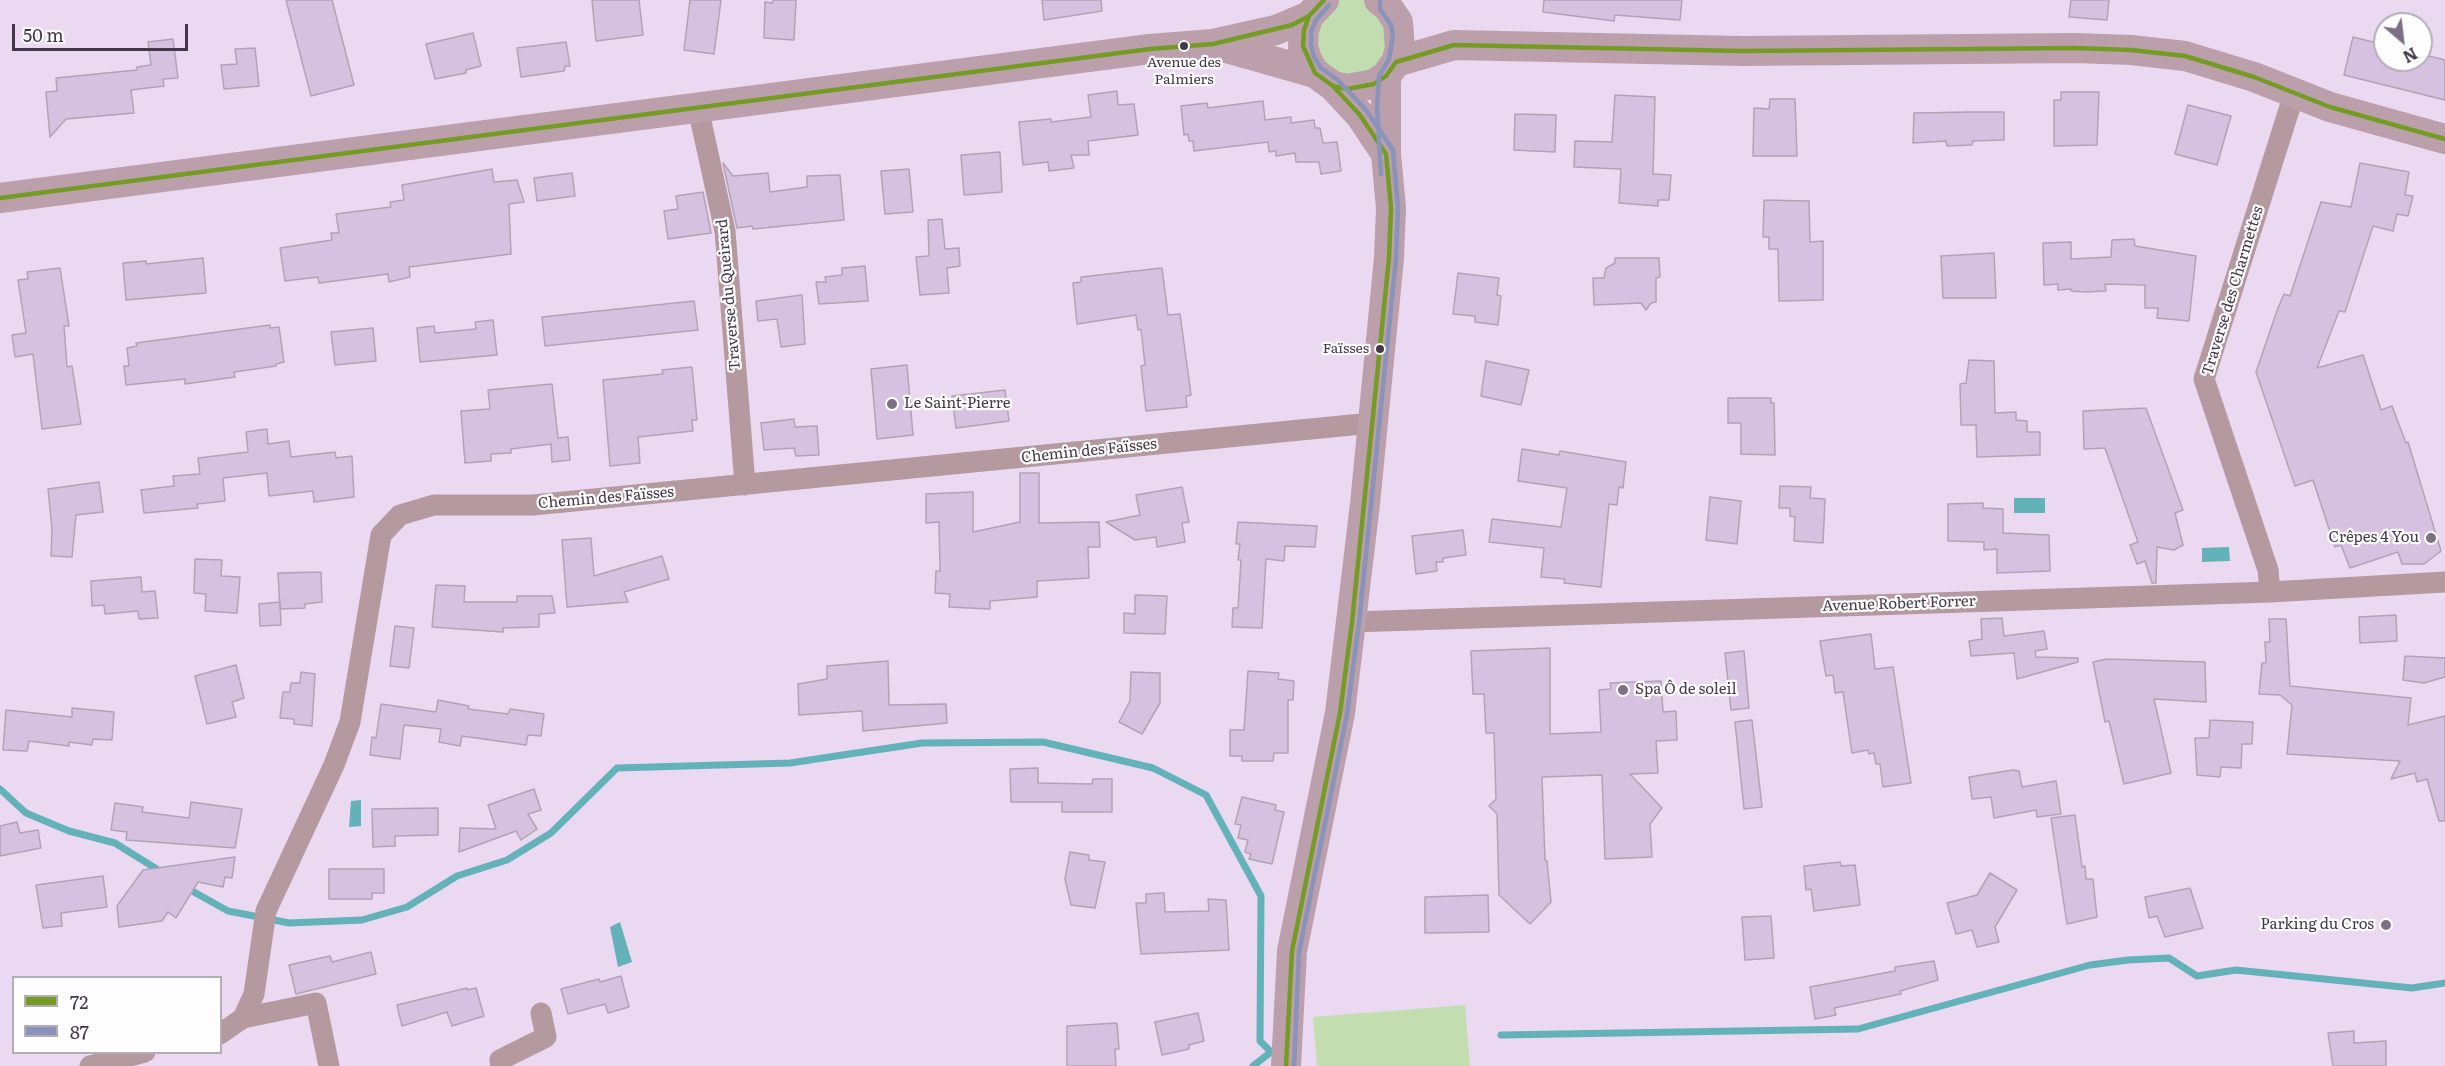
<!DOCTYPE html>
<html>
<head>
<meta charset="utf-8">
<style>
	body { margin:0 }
	#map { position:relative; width:2445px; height:1066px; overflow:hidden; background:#ead9f1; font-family:Literata,serif }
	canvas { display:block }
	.legend { position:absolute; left:12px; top:976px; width:210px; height:78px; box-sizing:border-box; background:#fdfdfd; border:2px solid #b3aeb5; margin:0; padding:8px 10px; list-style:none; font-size:18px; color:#433849 }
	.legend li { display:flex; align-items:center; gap:12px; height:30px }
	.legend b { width:30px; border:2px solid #b3aeb5 }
	.north { position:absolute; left:2373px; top:12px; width:60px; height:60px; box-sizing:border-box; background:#fdfdfd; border:2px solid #b3aeb5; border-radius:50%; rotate:152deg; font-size:16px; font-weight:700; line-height:24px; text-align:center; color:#433849 }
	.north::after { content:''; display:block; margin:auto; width:21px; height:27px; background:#7d7084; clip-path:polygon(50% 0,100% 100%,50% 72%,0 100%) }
	.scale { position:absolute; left:12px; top:24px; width:176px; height:27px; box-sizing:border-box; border:3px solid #433849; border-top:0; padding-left:8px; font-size:18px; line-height:21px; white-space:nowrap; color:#433849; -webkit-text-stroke:4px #fdfdfd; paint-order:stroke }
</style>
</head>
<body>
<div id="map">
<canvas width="2445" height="1066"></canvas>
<ul class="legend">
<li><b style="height:8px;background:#749c24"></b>72</li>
<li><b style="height:8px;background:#8993bb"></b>87</li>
</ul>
<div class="north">N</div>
<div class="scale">50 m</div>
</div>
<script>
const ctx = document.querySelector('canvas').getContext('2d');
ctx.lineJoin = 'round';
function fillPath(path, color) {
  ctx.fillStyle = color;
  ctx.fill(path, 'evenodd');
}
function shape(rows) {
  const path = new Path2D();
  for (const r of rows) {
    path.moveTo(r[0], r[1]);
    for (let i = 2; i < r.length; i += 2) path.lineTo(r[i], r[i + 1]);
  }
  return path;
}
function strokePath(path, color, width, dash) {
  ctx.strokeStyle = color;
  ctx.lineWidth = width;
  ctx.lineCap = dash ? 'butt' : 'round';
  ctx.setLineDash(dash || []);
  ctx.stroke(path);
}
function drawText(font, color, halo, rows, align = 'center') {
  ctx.font = font + ' Literata,serif';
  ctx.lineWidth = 4.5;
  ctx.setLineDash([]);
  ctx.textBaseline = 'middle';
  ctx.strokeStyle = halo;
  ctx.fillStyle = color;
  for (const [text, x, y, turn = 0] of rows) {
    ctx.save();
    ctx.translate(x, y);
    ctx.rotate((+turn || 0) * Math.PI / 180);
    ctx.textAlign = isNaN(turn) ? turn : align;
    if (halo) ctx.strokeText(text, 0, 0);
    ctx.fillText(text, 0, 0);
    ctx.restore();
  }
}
const green = shape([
	[1324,0,1379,0,1396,62,1333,86,1304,30],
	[1465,1005,1470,1066,1317,1066,1313,1017]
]);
const water = shape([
	[2014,498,2045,498,2045,513,2014,513],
	[2229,547,2230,561,2202,562,2202,548],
	[361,800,361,826,349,827,351,801],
	[620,922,632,962,618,967,610,927]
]);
const stream = shape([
	[0,789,26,813,69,831,115,843,163,873],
	[185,887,228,911,259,917],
	[274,920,289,923,362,920,407,907,457,876,507,860,551,833,617,768,790,763,922,743,1043,742,1153,768,1206,795,1261,896,1260,1041,1271,1052,1253,1066],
	[1501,1035,1858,1029,2090,965,2128,960,2169,958,2197,976,2236,970,2412,988,2445,983]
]);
const building = shape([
	[286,0,332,0,354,85,311,96,286,0],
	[592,0,639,0,643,35,596,41,592,0],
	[690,0,721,0,714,54,684,50,690,0],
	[773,0,796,0,794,40,764,38,765,2,773,3,773,0],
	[1042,0,1101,0,1102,11,1044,20,1042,0],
	[1544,0,1682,0,1680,20,1615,15,1614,21,1543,12,1544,0],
	[2071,0,2109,0,2107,20,2069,17,2071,0],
	[473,33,481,66,466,70,466,73,435,79,426,44,473,33],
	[2353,37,2385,45,2385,60,2421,60,2421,54,2445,60,2445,100,2344,75,2353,37],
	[173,39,178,78,163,79,164,86,131,90,134,113,66,119,50,137,46,92,57,91,56,78,137,70,137,67,151,65,148,42,173,39],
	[566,42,570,66,565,66,564,71,521,77,517,48,566,42],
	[255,48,259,86,224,89,221,65,237,64,235,49,255,48],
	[1117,91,1118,105,1134,104,1138,135,1088,141,1089,155,1071,155,1074,168,1049,171,1048,162,1023,165,1019,122,1051,119,1051,122,1091,117,1088,95,1117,91],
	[2061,92,2099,92,2097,145,2054,146,2054,100,2061,100,2061,92],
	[1615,95,1655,97,1653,174,1671,175,1669,200,1658,200,1658,206,1619,203,1621,169,1574,167,1575,141,1612,142,1615,95],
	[1770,99,1795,99,1797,156,1753,156,1754,108,1769,109,1770,99],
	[1263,101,1265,120,1291,117,1291,123,1314,120,1315,128,1320,128,1323,143,1337,142,1341,171,1321,174,1319,162,1296,162,1295,153,1276,156,1276,151,1269,152,1268,142,1194,151,1193,141,1189,141,1188,134,1184,135,1181,106,1207,103,1208,108,1263,101],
	[2188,105,2231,116,2217,165,2175,154,2188,105],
	[1971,112,2004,112,2004,140,1973,141,1972,145,1947,146,1946,141,1913,143,1914,113,1971,112],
	[1515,114,1556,115,1555,152,1514,150,1515,114],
	[1000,152,1002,192,964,195,961,155,1000,152],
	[723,163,733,176,768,173,770,192,807,187,807,176,840,175,844,220,753,229,752,226,737,228,723,163],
	[2360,163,2409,172,2405,195,2413,196,2408,216,2397,214,2393,231,2373,226,2345,312,2339,311,2317,368,2363,355,2381,410,2392,406,2406,443,2408,442,2441,551,2424,564,2402,564,2398,552,2350,568,2341,545,2335,547,2313,480,2295,486,2256,372,2278,308,2284,294,2290,296,2321,202,2351,207,2360,163],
	[492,169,494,182,517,180,524,202,509,204,511,254,409,267,410,277,389,282,388,274,319,283,318,277,285,281,280,248,332,240,331,233,339,233,336,214,391,207,390,202,404,200,402,185,492,169],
	[909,169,913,212,885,214,881,171,909,169],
	[572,173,575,196,537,201,534,178,572,173],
	[703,192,711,233,668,239,664,211,678,209,676,196,703,192],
	[1764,200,1809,201,1810,242,1823,241,1823,300,1779,301,1778,249,1769,249,1769,237,1763,237,1764,200],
	[942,219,945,249,959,248,960,266,947,268,949,293,920,295,916,257,929,256,928,220,942,219],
	[2134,239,2135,246,2196,256,2189,321,2157,318,2158,308,2145,308,2145,285,2105,284,2106,291,2086,292,2071,291,2071,289,2058,290,2058,284,2044,285,2043,243,2071,242,2071,259,2111,257,2112,240,2134,239],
	[1994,253,1996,298,1943,298,1941,256,1994,253],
	[203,258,206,293,126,300,123,263,146,261,146,264,203,258],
	[1615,258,1659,258,1660,277,1656,278,1656,302,1651,303,1646,310,1641,303,1594,305,1593,278,1604,278,1606,268,1615,263,1615,258],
	[865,266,868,301,819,304,816,282,826,282,825,277,842,275,842,268,865,266],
	[60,268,69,326,64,326,67,367,72,366,81,424,42,429,33,354,15,357,12,335,26,333,18,280,28,279,27,272,60,268],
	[1162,268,1168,315,1180,314,1191,395,1186,396,1187,407,1146,411,1141,366,1145,365,1141,329,1138,330,1136,315,1077,324,1073,283,1081,282,1081,277,1162,268],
	[1458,273,1499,278,1497,295,1501,296,1498,325,1475,322,1475,316,1453,314,1458,273],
	[802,295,805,344,781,347,777,319,758,321,756,301,802,295],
	[694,301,698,330,545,346,542,317,694,301],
	[493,320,497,355,420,362,417,328,434,326,435,333,476,329,475,322,493,320],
	[270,325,270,328,279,327,284,362,276,364,276,366,234,372,235,377,185,384,185,379,126,385,124,366,129,366,127,348,137,346,136,343,270,325],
	[373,328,376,361,335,365,331,332,373,328],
	[1969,360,1994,361,1995,413,2016,412,2016,420,2027,421,2027,432,2040,432,2040,455,1977,457,1976,425,1961,425,1960,384,1966,383,1969,360],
	[1486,361,1529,370,1521,405,1481,396,1486,361],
	[907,365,913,435,877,439,871,369,907,365],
	[692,367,697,420,692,420,693,431,638,437,640,463,610,466,603,380,663,374,662,370,692,367],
	[552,384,558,438,568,437,570,460,552,462,551,444,511,449,511,453,491,454,491,461,465,463,461,411,490,409,488,390,552,384],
	[1005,390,1009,421,956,428,952,396,1005,390],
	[1728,398,1771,398,1771,403,1774,403,1775,455,1741,454,1741,423,1728,423,1728,398],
	[2146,408,2183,510,2175,513,2183,545,2174,550,2157,547,2156,583,2152,583,2145,561,2137,564,2130,545,2138,542,2105,448,2084,449,2083,411,2146,408],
	[794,419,795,427,817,426,819,455,796,456,794,448,764,450,761,423,794,419],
	[267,429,268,444,289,441,291,457,335,452,336,458,352,456,354,497,314,502,313,491,269,496,267,473,223,478,225,501,197,504,198,508,144,513,141,490,174,486,173,476,200,474,198,458,248,452,246,432,267,429],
	[1522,449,1559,455,1560,451,1626,462,1623,488,1619,487,1617,505,1609,504,1601,587,1564,583,1565,579,1541,577,1544,548,1489,542,1492,519,1561,527,1567,488,1518,481,1522,449],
	[1020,473,1039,473,1039,523,1099,522,1100,547,1088,547,1089,578,1037,581,1037,597,990,601,990,609,949,607,950,594,935,593,936,571,940,571,939,522,926,523,926,494,973,492,973,532,1020,522,1020,473],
	[99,482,103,512,76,515,72,557,51,556,52,529,48,489,99,482],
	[1780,486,1811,487,1810,498,1825,499,1823,543,1794,541,1795,517,1790,516,1790,508,1779,508,1780,486],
	[1182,487,1189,522,1182,523,1185,542,1157,547,1156,537,1135,540,1106,522,1140,515,1136,495,1182,487],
	[1710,497,1741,501,1737,544,1706,540,1710,497],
	[1983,503,1983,508,2003,509,2003,533,2049,535,2050,571,1997,573,1997,549,1984,550,1984,542,1948,541,1948,504,1983,503],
	[1238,522,1317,526,1315,547,1285,546,1284,561,1266,559,1262,628,1232,627,1233,608,1238,608,1241,560,1238,560,1240,544,1236,544,1238,522],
	[1463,530,1466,555,1443,558,1443,562,1436,562,1437,571,1416,574,1412,536,1463,530],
	[591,538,594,576,662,556,669,579,624,592,628,602,567,607,562,540,591,538],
	[195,559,222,560,221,576,240,577,237,613,205,611,206,594,194,593,195,559],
	[321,572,322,602,305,604,305,608,280,609,278,573,321,572],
	[141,577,142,592,155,591,158,618,139,619,138,611,105,614,104,605,92,606,91,581,141,577],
	[436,585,465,586,464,602,517,602,517,596,552,596,555,613,539,614,539,627,503,628,503,632,432,627,436,585],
	[1135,595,1167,596,1165,634,1124,633,1124,613,1135,614,1135,595],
	[280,602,281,625,260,626,259,604,280,602],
	[2396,615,2397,641,2360,643,2359,617,2396,615],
	[2002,618,2004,636,2044,631,2047,649,2035,651,2036,657,2078,658,2078,662,2017,679,2014,653,1971,656,1969,641,1982,639,1981,619,2002,618],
	[2269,619,2286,619,2290,686,2411,698,2408,725,2445,716,2445,821,2439,821,2427,779,2417,782,2415,773,2391,779,2400,761,2287,754,2292,705,2280,695,2259,694,2262,663,2266,663,2265,642,2270,642,2269,619],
	[395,626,414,628,409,668,390,666,395,626],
	[1871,634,1875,669,1893,667,1911,783,1883,787,1880,764,1876,764,1874,753,1869,754,1868,750,1852,753,1843,692,1835,693,1833,675,1826,676,1820,641,1871,634],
	[1550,648,1550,734,1601,732,1599,690,1611,689,1610,683,1661,681,1663,712,1676,711,1677,740,1656,741,1658,773,1630,774,1662,808,1650,824,1652,857,1605,859,1602,775,1542,777,1545,860,1547,861,1551,902,1530,924,1499,895,1497,814,1489,806,1496,799,1494,733,1486,733,1484,694,1473,694,1471,651,1550,648],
	[1744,651,1749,708,1731,710,1725,653,1744,651],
	[2405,656,2445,658,2445,677,2424,683,2403,680,2405,656],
	[2107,659,2205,662,2206,702,2154,699,2171,773,2124,784,2109,721,2105,722,2093,662,2107,659],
	[888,661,889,705,946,704,947,723,863,731,862,711,799,715,798,684,827,679,827,666,888,661],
	[236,665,244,698,232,702,236,717,207,724,195,676,236,665],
	[1248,671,1279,673,1278,679,1294,681,1293,700,1288,700,1288,753,1274,753,1273,761,1242,761,1242,756,1230,756,1230,730,1244,730,1248,671],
	[301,672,315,674,312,726,294,724,294,719,280,718,283,692,290,692,291,683,300,683,301,672],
	[1131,672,1160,673,1160,703,1142,734,1119,722,1130,701,1131,672],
	[438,700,469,706,468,709,508,714,510,709,544,714,541,736,528,735,526,745,462,736,460,746,439,742,441,729,404,725,400,759,370,755,372,737,376,738,381,704,436,712,438,700],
	[72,708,114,712,112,740,93,739,92,745,69,742,69,746,29,741,27,751,3,750,6,710,72,717,72,708],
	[1752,720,1762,807,1744,809,1735,722,1752,720],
	[2210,720,2253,722,2252,744,2242,744,2241,768,2221,767,2220,777,2197,775,2195,738,2209,738,2210,720],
	[1038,768,1038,783,1092,784,1093,779,1112,779,1112,812,1062,812,1062,802,1011,802,1010,769,1038,768],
	[2013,770,2019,771,2022,787,2056,781,2061,814,2037,817,2036,810,1994,818,1991,797,1972,799,1969,777,2013,770],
	[534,789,541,810,528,814,537,829,521,840,516,831,459,852,460,828,496,829,488,805,534,789],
	[1242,797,1276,805,1275,810,1284,812,1272,864,1249,859,1251,854,1245,852,1248,840,1238,838,1241,825,1235,824,1242,797],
	[191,802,242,809,235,848,126,840,127,832,111,830,115,803,143,807,142,812,189,818,191,802],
	[438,808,438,835,395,836,395,846,373,847,372,809,438,808],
	[2075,815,2082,867,2085,866,2086,879,2093,879,2097,917,2067,924,2051,818,2075,815],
	[17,822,20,833,38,830,41,848,0,856,0,826,17,822],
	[1070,852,1089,855,1089,860,1105,862,1095,908,1071,905,1065,879,1070,852],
	[235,857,232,878,225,877,223,887,198,882,176,918,168,912,162,921,119,927,117,906,143,870,235,857],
	[1840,862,1841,866,1855,865,1860,905,1814,911,1811,889,1806,890,1804,866,1840,862],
	[329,869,384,869,384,893,372,893,372,899,329,899,329,869],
	[1990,873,2017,890,1995,927,1999,942,1977,947,1972,930,1956,934,1947,903,1977,895,1990,873],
	[103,876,107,907,61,913,62,926,43,928,36,885,103,876],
	[2190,888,2203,928,2165,937,2157,916,2149,918,2145,897,2190,888],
	[1164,893,1165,912,1209,911,1208,899,1226,900,1229,950,1141,954,1136,903,1146,903,1146,894,1164,893],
	[1488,895,1489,932,1425,933,1425,897,1488,895],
	[1771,916,1774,958,1745,960,1742,917,1771,916],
	[371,952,376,974,296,994,289,965,330,956,332,962,371,952],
	[1934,961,1938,980,1900,991,1901,994,1834,1008,1836,1015,1815,1019,1810,987,1895,971,1895,967,1934,961],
	[621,976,629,1007,608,1013,605,1004,568,1014,561,989,599,979,600,982,621,976],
	[467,988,467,990,476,988,484,1016,452,1026,447,1012,402,1026,397,1005,467,988],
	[1198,1013,1204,1041,1189,1045,1189,1049,1162,1055,1155,1022,1198,1013],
	[1117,1023,1119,1049,1115,1049,1116,1066,1067,1066,1067,1026,1117,1023],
	[2354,1031,2354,1043,2386,1041,2386,1066,2333,1066,2328,1033,2354,1031]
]);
const street = shape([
	[698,108,725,231,745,485],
	[2270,592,2268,570,2204,379,2294,94],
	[1352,622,2270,592,2445,582],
	[243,1018,316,1003,329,1066],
	[220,1034,243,1018,254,994,266,911,334,765,350,722,381,535,400,515,434,505,533,505,1372,423],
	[90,1066,145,1052],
	[501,1066,500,1060,546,1037,541,1013]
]);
const secondary = shape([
	[1324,0,1309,16,1304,30,1303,46,1307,60,1315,73,1333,86,1347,89,1374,84,1386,76,1396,62,1400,49,1398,22,1387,6,1379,0],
	[1216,45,1315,73],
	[1396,62,1454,45,1743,51,2075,48,2131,50,2185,56,2254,77,2330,107,2445,139],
	[1333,86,1360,115,1386,154],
	[0,198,1150,49,1213,44,1276,30,1309,16],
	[1286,1066,1292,951,1340,713,1365,504,1389,258,1391,208,1386,154,1386,76]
]);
const bus1 = shape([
	[1324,0,1309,16,1304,30,1303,46,1315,73,1333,86,1347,89,1374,84,1386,76,1396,62,1454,45,1743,51,2075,48,2131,50,2185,56,2254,77,2330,107,2445,139],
	[0,198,1150,49,1213,44,1292,25,1309,16,1324,0],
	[1286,1066,1292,951,1340,713,1352,622,1389,258,1391,208,1386,154,1360,115,1333,86]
]);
const bus2 = shape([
	[1380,0,1380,9,1391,25,1393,36,1389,59,1379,76,1377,107,1381,174],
	[1294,1066,1299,952,1347,714,1359,623,1396,259,1398,208,1393,150,1366,110,1338,80,1321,68,1314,57,1311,45,1311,32,1316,20,1329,5]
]);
const markers = [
	[1184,46,5,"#433849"],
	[1380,349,5,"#433849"],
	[892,404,6,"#7d7084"],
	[2431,538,6,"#7d7084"],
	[1623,690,6,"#7d7084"],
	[2386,925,6,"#7d7084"]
];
const busNames = [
	["Avenue des",1184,63],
	["Palmiers",1184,80],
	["Faïsses",1369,349,"right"]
];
const streetNames = [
	["Traverse des Charmettes",2233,291,-73],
	["Traverse du Queirard",729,295,-95],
	["Chemin des Faïsses",1089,451,-6],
	["Chemin des Faïsses",606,498,-5],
	["Avenue Robert Forrer",1899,604,-2]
];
const poiNames = [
	["Le Saint-Pierre",904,404],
	["Crêpes 4 You",2419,538,"right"],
	["Spa Ô de soleil",1635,690],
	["Parking du Cros",2374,925,"right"]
];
fillPath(green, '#c2deb1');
fillPath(water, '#64b2b9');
strokePath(stream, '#64b2b9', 7);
fillPath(building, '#d7c1e0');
strokePath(building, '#b0a3b6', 1.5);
strokePath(street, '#b4999f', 21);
strokePath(secondary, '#bba0ab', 30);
strokePath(bus1, '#749c24', 4.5);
strokePath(bus2, '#8993bb', 4.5);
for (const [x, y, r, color] of markers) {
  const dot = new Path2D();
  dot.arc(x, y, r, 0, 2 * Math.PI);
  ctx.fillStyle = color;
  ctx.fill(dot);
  strokePath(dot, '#fdfdfd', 2);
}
drawText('14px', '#433849', '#fdfdfd', busNames);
drawText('15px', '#433849', '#fdfdfd', streetNames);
drawText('15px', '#433849', '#fdfdfd', poiNames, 'left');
</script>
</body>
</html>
